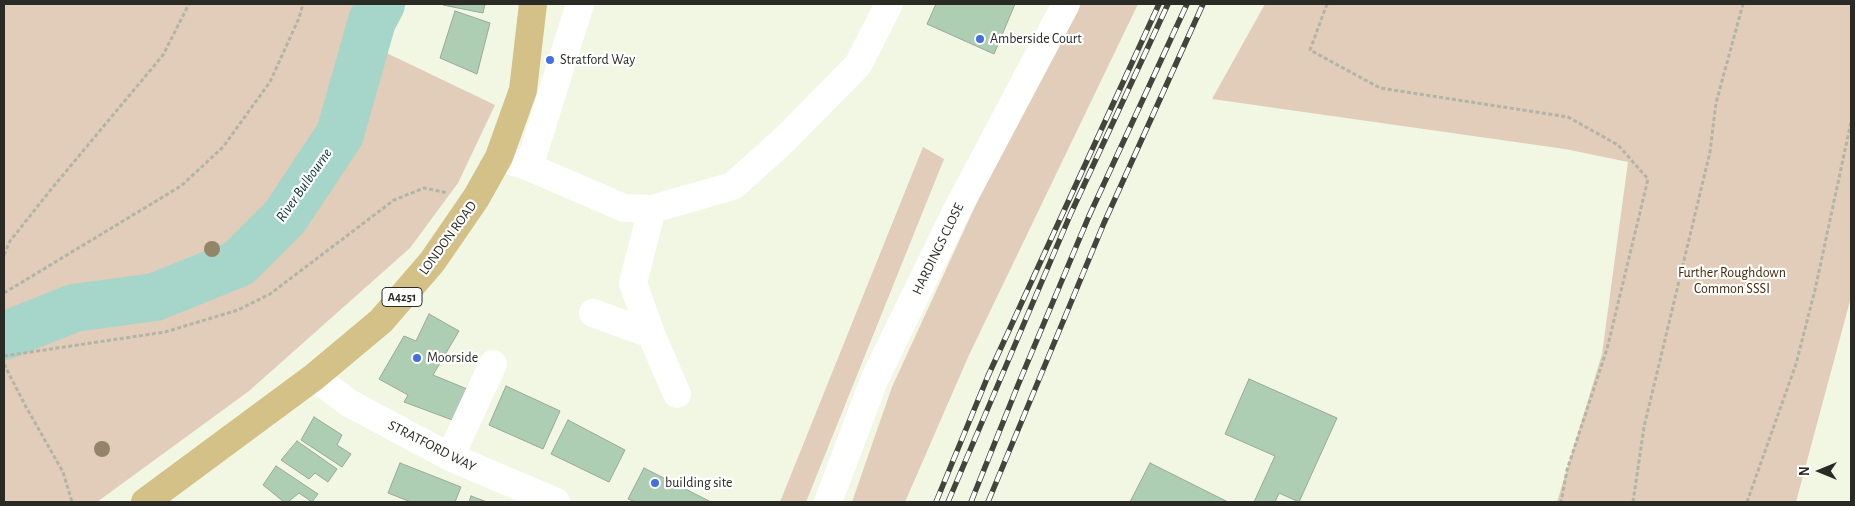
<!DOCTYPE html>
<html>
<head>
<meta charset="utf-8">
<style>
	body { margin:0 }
	#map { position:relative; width:1855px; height:506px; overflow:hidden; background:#f1f7e3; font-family:"Alegreya Sans",sans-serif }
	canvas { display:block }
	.frame { position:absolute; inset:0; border:5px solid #292b24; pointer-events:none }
	.north { position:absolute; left:1795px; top:446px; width:50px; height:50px; -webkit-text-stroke:4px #fff; paint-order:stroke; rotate:270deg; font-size:14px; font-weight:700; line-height:20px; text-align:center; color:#292b24 }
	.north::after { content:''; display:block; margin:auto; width:18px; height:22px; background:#292b24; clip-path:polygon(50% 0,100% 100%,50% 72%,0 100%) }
</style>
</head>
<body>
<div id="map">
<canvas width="1855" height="506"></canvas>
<div class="frame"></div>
<div class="north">N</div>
</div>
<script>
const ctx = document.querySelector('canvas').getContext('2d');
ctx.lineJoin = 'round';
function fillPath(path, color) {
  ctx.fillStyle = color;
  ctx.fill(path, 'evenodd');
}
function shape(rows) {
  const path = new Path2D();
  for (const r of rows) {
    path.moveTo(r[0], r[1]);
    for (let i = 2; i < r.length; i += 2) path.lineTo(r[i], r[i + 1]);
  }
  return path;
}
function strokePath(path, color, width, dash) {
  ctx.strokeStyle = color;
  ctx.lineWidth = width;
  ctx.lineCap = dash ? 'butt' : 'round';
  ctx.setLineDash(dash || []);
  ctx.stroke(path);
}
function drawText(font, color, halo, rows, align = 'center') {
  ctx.font = font + ' "Alegreya Sans",sans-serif';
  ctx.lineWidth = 4.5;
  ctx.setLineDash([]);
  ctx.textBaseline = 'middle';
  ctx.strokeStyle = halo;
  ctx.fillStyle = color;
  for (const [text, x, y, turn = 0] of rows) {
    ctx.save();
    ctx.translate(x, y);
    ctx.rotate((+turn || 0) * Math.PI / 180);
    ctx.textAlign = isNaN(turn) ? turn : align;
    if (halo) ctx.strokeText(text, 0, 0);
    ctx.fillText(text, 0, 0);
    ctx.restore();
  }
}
const green = shape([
	[4,4,361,4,349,35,495,105,458,183,410,248,249,391,97,502,4,502],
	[1068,4,1138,4,969,355,905,502,852,502,892,387],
	[1265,4,1851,4,1851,297,1796,502,1557,502,1602,354,1628,162,1565,149,1212,99],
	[923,147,944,159,806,502,780,502]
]);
const river = shape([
	[4,336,74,308,155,297,239,263,285,217,340,134,372,21,381,4]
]);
const building = shape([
	[443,4,485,4,483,13,443,5,443,4],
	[936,4,1015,4,994,54,927,24,936,4],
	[455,11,490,23,477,74,440,58,455,11],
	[429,314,459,331,433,375,472,391,455,421,404,402,408,395,379,379,404,336,416,341,429,314],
	[1249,379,1337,418,1299,502,1279,493,1275,502,1254,502,1275,456,1225,434,1249,379],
	[506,386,560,411,543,449,489,425,506,386],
	[314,417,342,435,337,445,351,454,342,467,301,440,314,417],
	[568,420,625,450,609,482,551,454,568,420],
	[297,441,337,469,328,482,315,473,309,479,281,460,297,441],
	[400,463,461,487,455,502,411,502,388,493,400,463],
	[1150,463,1228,502,1130,502,1150,463],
	[276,466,318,494,312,502,299,493,288,502,284,502,263,485,276,466],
	[644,468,711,502,636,502,628,499,644,468],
	[471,496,487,502,469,502,471,496]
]);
const path = shape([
	[1327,4,1310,50,1380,88,1568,117,1618,145,1648,179,1607,349,1567,470,1561,502],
	[4,255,10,241,53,187,163,55,189,4],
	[4,293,181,186,223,147,270,82,299,18,303,4],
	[4,356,165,332,238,310,270,294,394,200,424,188,448,193],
	[4,364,25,405,63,472,72,502],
	[1633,502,1644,427,1710,152,1716,103,1743,4],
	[1747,502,1796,364,1815,290,1851,122]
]);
const minor = shape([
	[499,157,529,167,624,208,652,209,633,283,651,334,677,394],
	[529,167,580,4],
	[652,209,733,186,785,139,858,65,889,4],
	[593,313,651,334],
	[314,377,349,403,450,457,556,502],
	[450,457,493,364],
	[828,502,875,378,957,210,1066,4]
]);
const major = shape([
	[145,502,314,377,381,321,432,262,476,198,499,157,523,90,533,4]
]);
const rail = shape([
	[936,502,988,376,1159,4],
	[948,502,1071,213,1168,4],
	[971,502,1018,385,1089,216,1187,4],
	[988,502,1104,223,1203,4]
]);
const trees = [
	[212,249],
	[102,449]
];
const markers = [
	[980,39,5,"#446fe1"],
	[550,60,5,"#446fe1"],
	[417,358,5,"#446fe1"],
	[655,483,5,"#446fe1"]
];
const shields = [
	[402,297,40]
];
const shieldNames = [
	["A4251",402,297]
];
const poiNames = [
	["Amberside Court",990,39],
	["Stratford Way",560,60],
	["Moorside",427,358],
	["building site",665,483]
];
const streetNames = [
	["LONDON ROAD",448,238,-54],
	["HARDINGS CLOSE",938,249,-64],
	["STRATFORD WAY",432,446,27]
];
const parkNames = [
	["Further Roughdown",1732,273],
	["Common SSSI",1732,289]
];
const waterNames = [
	["River Bulbourne",304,185,-55]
];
fillPath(green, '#e2ccba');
strokePath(river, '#a6d5ca', 48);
fillPath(building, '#aeceb3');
strokePath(building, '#98a89a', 1);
strokePath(path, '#b1b5a6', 3, [4, 2.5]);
strokePath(minor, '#fff', 28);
strokePath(major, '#d3c188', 28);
strokePath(rail, '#43453d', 5.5);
strokePath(rail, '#fff', 4, [11]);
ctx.fillStyle = '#948569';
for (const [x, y] of trees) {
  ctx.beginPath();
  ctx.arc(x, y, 8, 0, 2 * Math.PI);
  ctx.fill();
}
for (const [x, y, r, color] of markers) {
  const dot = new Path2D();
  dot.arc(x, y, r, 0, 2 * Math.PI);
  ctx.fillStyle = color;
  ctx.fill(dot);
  strokePath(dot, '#fff', 2);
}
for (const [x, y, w] of shields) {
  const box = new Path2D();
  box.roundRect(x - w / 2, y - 9.5, w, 19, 4);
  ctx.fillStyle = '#fff';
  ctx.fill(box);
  strokePath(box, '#292b24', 1);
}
drawText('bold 12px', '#292b24', null, shieldNames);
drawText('14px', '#292b24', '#fff', poiNames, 'left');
drawText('14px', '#292b24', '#fff', streetNames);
drawText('14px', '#472706', '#fff', parkNames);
drawText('italic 15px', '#08342d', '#fff', waterNames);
</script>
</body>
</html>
